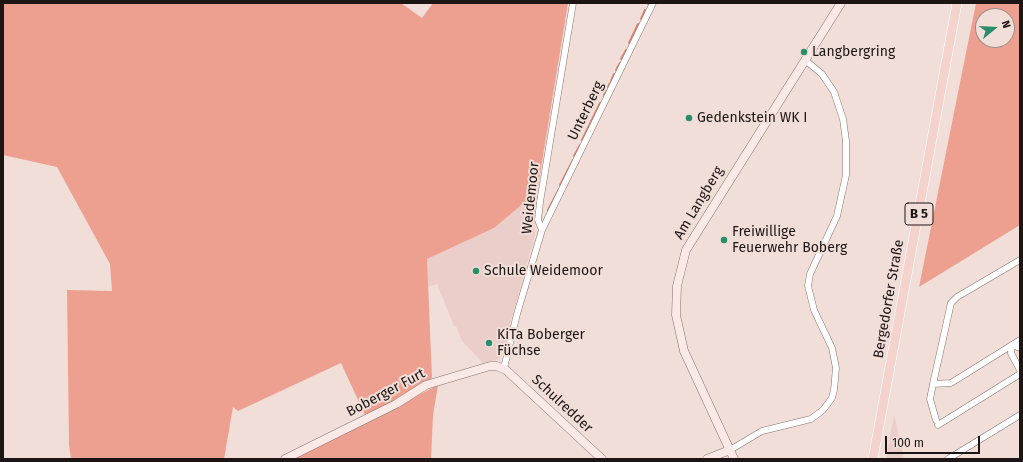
<!DOCTYPE html>
<html>
<head>
<meta charset="utf-8">
<style>
	body { margin:0 }
	#map { position:relative; width:1023px; height:462px; overflow:hidden; background:#f2ded9; font-family:"Fira Sans",sans-serif }
	canvas { display:block }
	.frame { position:absolute; inset:0; border:4px solid #1c1514; pointer-events:none }
	.north { position:absolute; left:975px; top:8px; width:40px; height:40px; box-sizing:border-box; background:#f2ded9; border:1px solid #9c8e8a; border-radius:50%; rotate:72deg; font-size:11px; font-weight:700; line-height:16px; text-align:center; color:#1c1514 }
	.north::after { content:''; display:block; margin:auto; width:14px; height:18px; background:#288d69; clip-path:polygon(50% 0,100% 100%,50% 72%,0 100%) }
	.scale { position:absolute; left:885px; top:436px; width:95px; height:18px; box-sizing:border-box; border:2px solid #1c1514; border-top:0; padding-left:5px; font-size:12px; line-height:14px; white-space:nowrap; color:#1c1514; -webkit-text-stroke:3px #f2ded9; paint-order:stroke }
</style>
</head>
<body>
<div id="map">
<canvas width="1023" height="462"></canvas>
<div class="frame"></div>
<div class="north">N</div>
<div class="scale">100 m</div>
</div>
<script>
const ctx = document.querySelector('canvas').getContext('2d');
ctx.lineJoin = 'round';
function fillPath(path, color) {
  ctx.fillStyle = color;
  ctx.fill(path, 'evenodd');
}
function shape(rows) {
  const path = new Path2D();
  for (const r of rows) {
    path.moveTo(r[0], r[1]);
    for (let i = 2; i < r.length; i += 2) path.lineTo(r[i], r[i + 1]);
  }
  return path;
}
function strokePath(path, color, width, dash) {
  ctx.strokeStyle = color;
  ctx.lineWidth = width;
  ctx.lineCap = dash ? 'butt' : 'round';
  ctx.setLineDash(dash || []);
  ctx.stroke(path);
}
function drawText(font, color, halo, rows, align = 'center') {
  ctx.font = font + ' "Fira Sans",sans-serif';
  ctx.lineWidth = 4;
  ctx.setLineDash([]);
  ctx.textBaseline = 'middle';
  ctx.strokeStyle = halo;
  ctx.fillStyle = color;
  for (const [text, x, y, turn = 0] of rows) {
    ctx.save();
    ctx.translate(x, y);
    ctx.rotate((+turn || 0) * Math.PI / 180);
    ctx.textAlign = isNaN(turn) ? turn : align;
    if (halo) ctx.strokeText(text, 0, 0);
    ctx.fillText(text, 0, 0);
    ctx.restore();
  }
}
const built = shape([
	[525,202,535,205,535,235,501,357,497,360,483,363,462,341,456,326,454,326,437,284,428,287,427,259,494,228],
	[894,414,904,459,886,459]
]);
const green = shape([
	[3,3,401,3,422,18,433,3,568,3,535,205,525,202,494,228,427,259,432,378,395,401,365,415,341,363,238,411,233,407,224,459,71,459,69,445,67,290,112,291,110,264,57,167,3,155],
	[976,3,1018,3,1020,8,1020,225,919,287],
	[983,16,1007,16,1007,40,983,40],
	[438,385,433,415,431,459,294,459]
]);
const stream = shape([
	[648,4,649,3],
	[641,19,645,10],
	[629,43,638,24],
	[621,59,626,50],
	[616,70,620,63],
	[611,81,614,74],
	[608,87,610,83],
	[604,95,606,91],
	[582,140,600,103],
	[574,156,580,145],
	[560,185,573,160],
	[548,210,559,189]
]);
const street = shape([
	[542,230,653,3],
	[1020,260,957,297,951,303,933,384,951,383,1020,340],
	[1020,348,1012,345,1011,353,1020,370],
	[504,368,517,314,542,230,538,220,540,202,573,3],
	[933,384,930,399,936,420],
	[938,425,1020,374],
	[730,450,762,431,811,419,823,410,832,398,834,390,836,368,832,348,814,310,808,286,810,274,837,216,846,175,846,141,843,119,834,92,822,74,805,60],
	[948,459,1020,415]
]);
const secondary = shape([
	[285,459,396,404,426,385,490,366,497,366,506,370,602,459],
	[707,459,730,450],
	[734,459,684,351,676,315,677,286,686,250,841,3]
]);
const primary = shape([
	[873,459,957,3]
]);
const markers = [
	[804,52,4,"#288d69"],
	[689,118,4,"#288d69"],
	[724,240,4,"#288d69"],
	[476,271,4,"#288d69"],
	[489,343,4,"#288d69"]
];
const shields = [
	[919,214,28]
];
const shieldNames = [
	["B 5",919,214]
];
const poiNames = [
	["Langbergring",812,52],
	["Gedenkstein WK I",697,118],
	["Freiwillige",732,232],
	["Feuerwehr Boberg",732,248],
	["Schule Weidemoor",484,271],
	["KiTa Boberger",497,335],
	["Füchse",497,351]
];
const streetNames = [
	["Unterberg",586,111,-64],
	["Weidemoor",531,198,-84],
	["Am Langberg",699,203,-59],
	["Bergedorfer Straße",889,299,-80],
	["Boberger Furt",386,393,-28],
	["Schulredder",562,404,43]
];
fillPath(built, '#ebcec9');
fillPath(green, '#eea090');
strokePath(stream, '#e18473', 2);
strokePath(street, '#84726e', 7);
strokePath(secondary, '#84726e', 9);
strokePath(primary, '#fff', 10);
strokePath(street, '#fff', 6);
strokePath(secondary, '#fae9e6', 8);
strokePath(primary, '#f4d3cc', 9);
for (const [x, y, r, color] of markers) {
  const dot = new Path2D();
  dot.arc(x, y, r, 0, 2 * Math.PI);
  ctx.fillStyle = color;
  ctx.fill(dot);
  strokePath(dot, '#f2ded9', 1.5);
}
for (const [x, y, w] of shields) {
  const box = new Path2D();
  box.roundRect(x - w / 2, y - 11, w, 22, 3);
  ctx.fillStyle = '#f2ded9';
  ctx.fill(box);
  strokePath(box, '#1c1514', 1);
}
drawText('bold 13px', '#1c1514', null, shieldNames);
drawText('14px', '#1c1514', '#f2ded9', poiNames, 'left');
drawText('14px', '#1c1514', '#f2ded9', streetNames);
</script>
</body>
</html>
